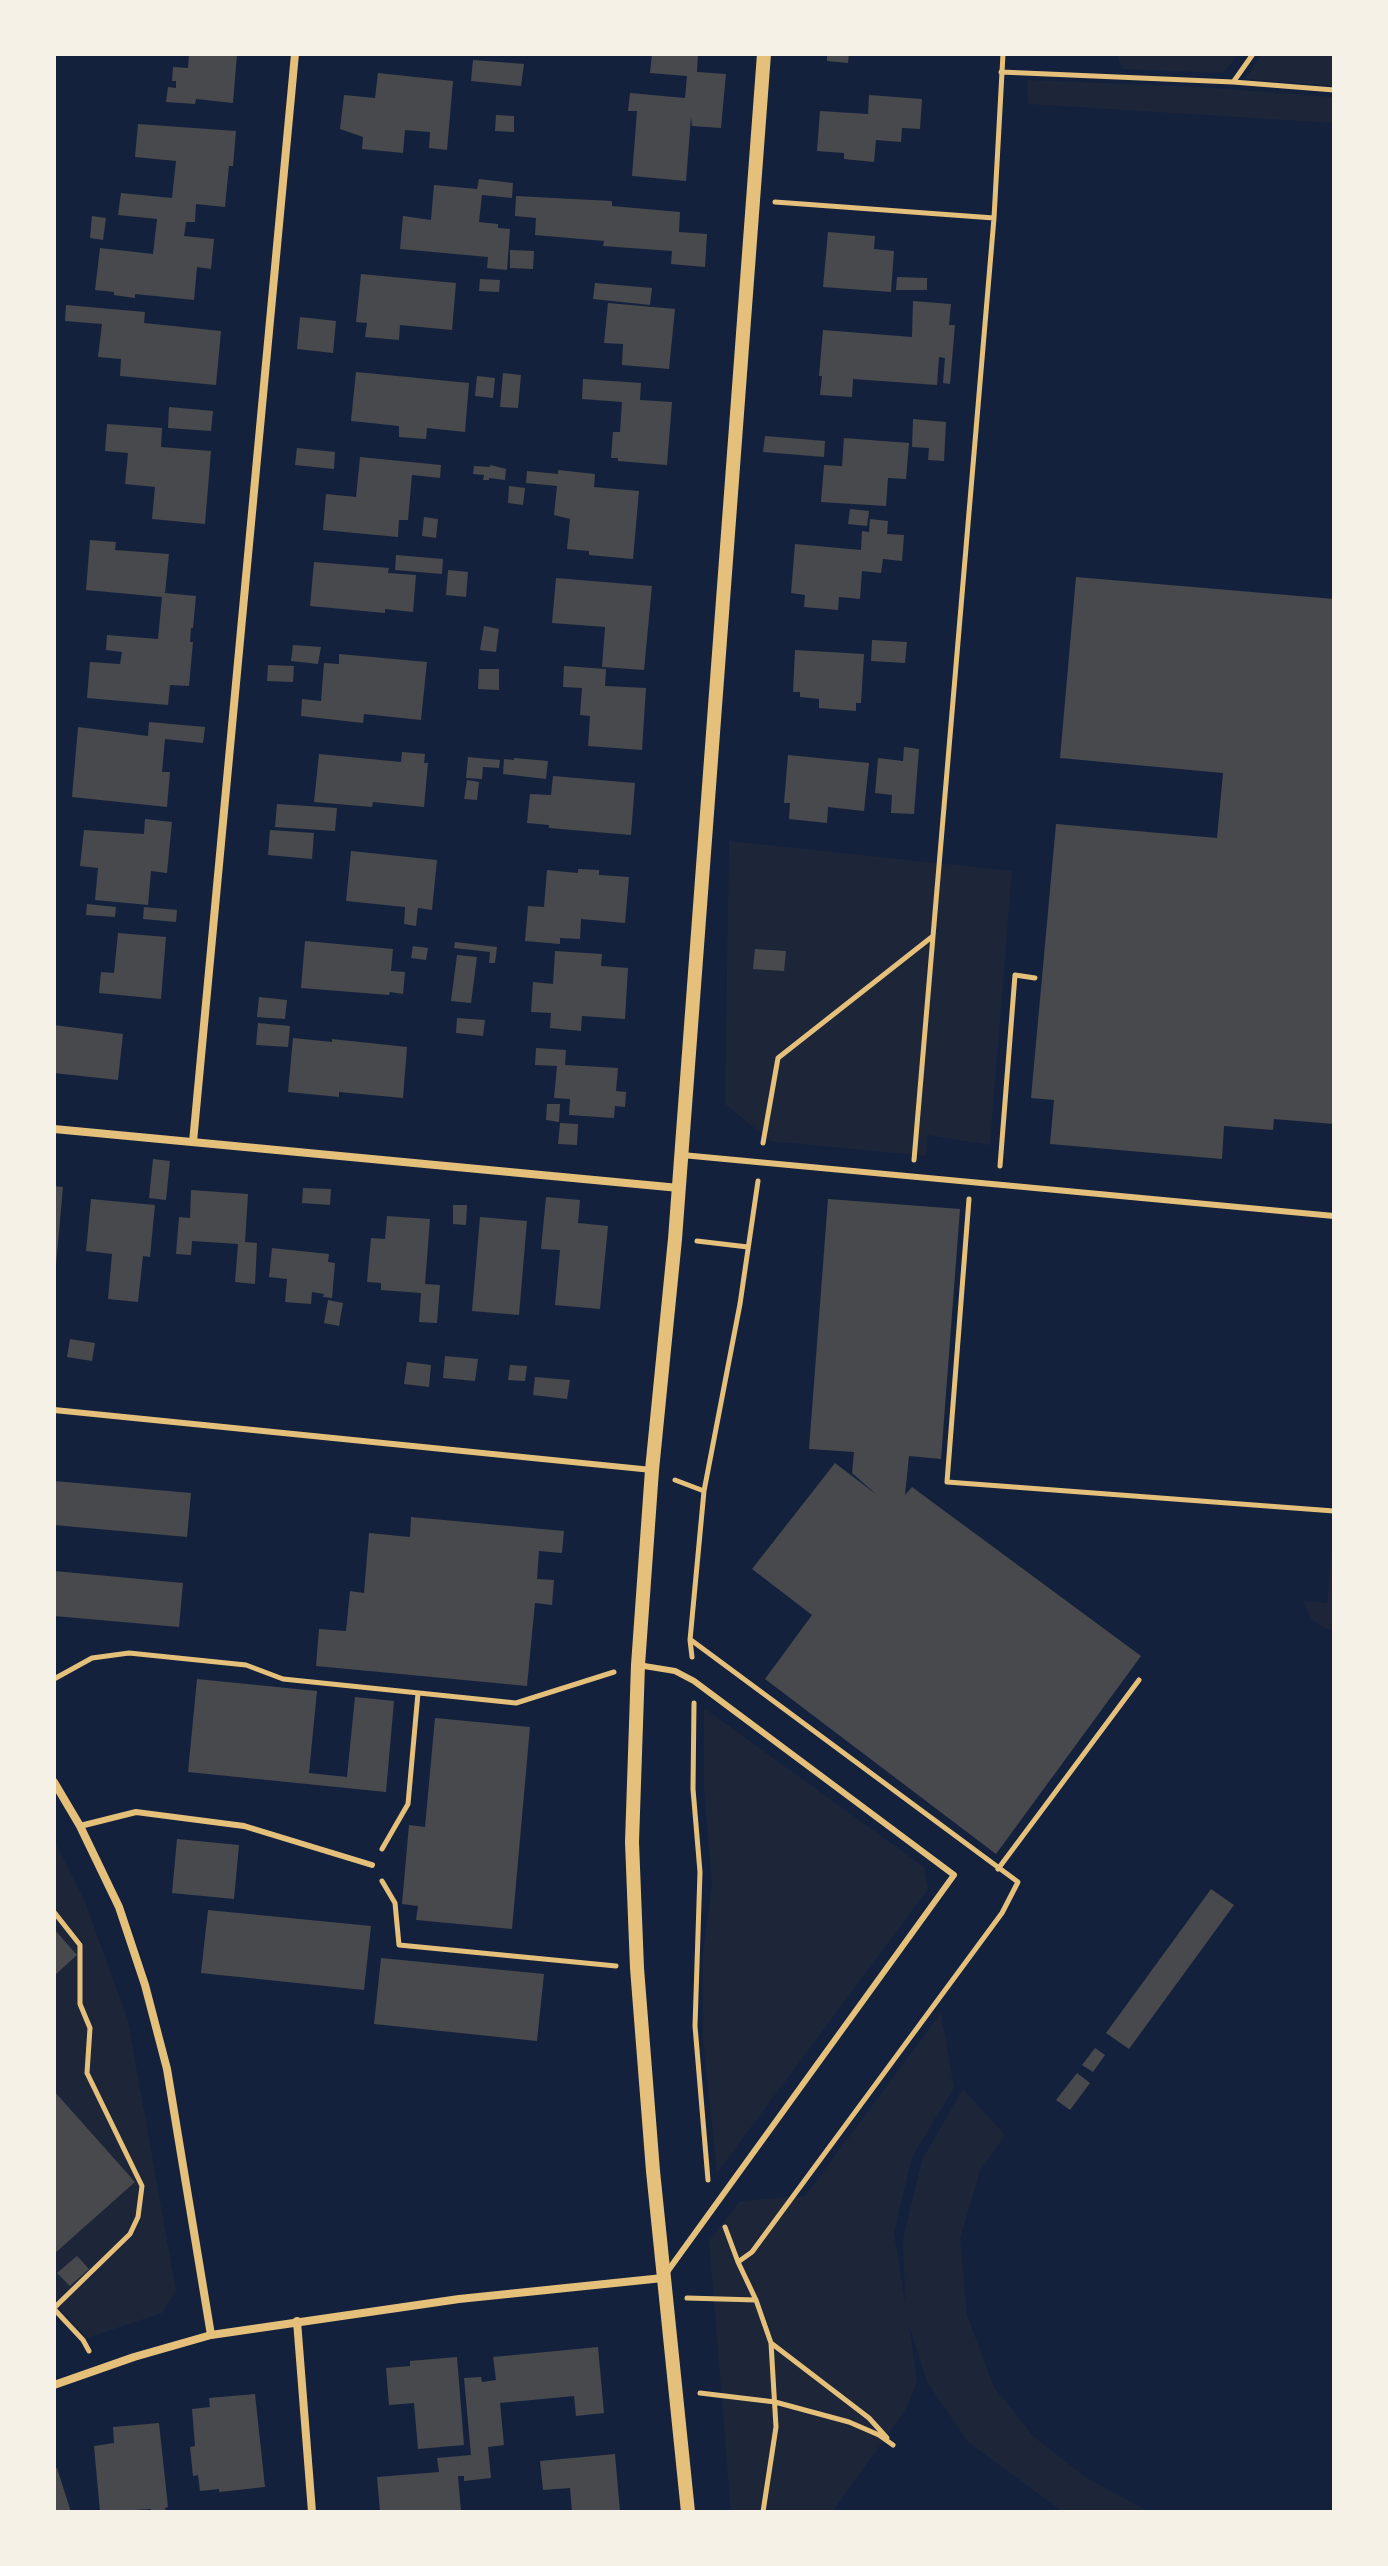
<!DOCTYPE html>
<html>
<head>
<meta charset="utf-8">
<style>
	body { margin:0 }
	#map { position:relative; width:1388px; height:2566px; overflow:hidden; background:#14213d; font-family:"IBM Plex Serif",serif }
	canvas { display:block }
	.frame { position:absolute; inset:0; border:56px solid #f6f1e7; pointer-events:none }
</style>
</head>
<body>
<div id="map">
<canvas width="1388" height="2566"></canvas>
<div class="frame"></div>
</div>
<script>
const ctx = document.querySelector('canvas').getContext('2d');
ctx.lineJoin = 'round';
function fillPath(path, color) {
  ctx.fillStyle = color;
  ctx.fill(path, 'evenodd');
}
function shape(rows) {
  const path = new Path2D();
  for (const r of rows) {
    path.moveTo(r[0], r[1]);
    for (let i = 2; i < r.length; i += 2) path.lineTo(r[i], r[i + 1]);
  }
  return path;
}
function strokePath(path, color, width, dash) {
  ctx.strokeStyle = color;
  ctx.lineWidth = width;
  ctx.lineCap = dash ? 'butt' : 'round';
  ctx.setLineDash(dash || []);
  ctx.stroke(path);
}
const green = shape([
	[1117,54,1239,54,1223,73,1122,69],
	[1262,54,1334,54,1334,86,1245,79],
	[1027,80,1200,87,1334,97,1334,123,1028,104],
	[729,841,1012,871,990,1145,928,1135,926,1156,770,1141,725,1104],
	[1334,1523,1334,1629,1326,1629,1311,1619,1303,1601,1327,1603],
	[704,1708,924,1867,928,1889,717,2173,703,2039,703,1953,712,1884,704,1790],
	[54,1840,85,1902,128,2021,176,2291,162,2313,87,2338,54,2303,54,2254,135,2182,54,2092,54,1976,77,1955,54,1929],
	[941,2013,954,2088,912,2157,894,2233,905,2302,903,2239,922,2160,963,2089,1005,2135,980,2171,960,2239,967,2315,994,2387,1033,2436,1085,2477,1149,2512,1063,2512,968,2442,927,2382,909,2325,917,2382,905,2411,832,2512,731,2512,709,2241,740,2201,805,2196]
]);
const building = shape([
	[189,54,237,54,233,103,196,99,195,104,166,102,168,87,176,88,176,81,172,81,173,67,188,68],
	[652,54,698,54,697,72,726,74,721,128,692,126,691,117,686,181,632,176,637,111,628,111,630,93,685,98,687,76,650,73],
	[827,54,849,54,848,63,827,61],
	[473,60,524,64,521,86,471,81],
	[378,73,453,81,447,150,429,148,430,132,405,130,403,153,362,149,363,137,340,129,344,95,375,98],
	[869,95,922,99,920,129,902,128,901,142,876,140,874,162,844,159,844,153,817,151,820,111,868,114],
	[496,115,514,116,514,132,495,131],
	[138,124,236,131,233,166,229,166,225,207,196,204,195,222,186,222,184,236,214,239,211,269,197,267,194,300,135,294,135,298,114,295,114,292,95,290,100,248,153,254,157,219,118,215,121,193,172,198,176,161,135,157],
	[479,179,513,183,512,198,482,195,479,222,498,224,498,228,510,229,507,270,487,268,488,257,400,249,403,216,431,220,434,185,477,189],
	[516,196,612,201,612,206,680,212,679,232,707,234,705,267,671,264,672,251,603,246,604,241,535,235,536,218,515,216],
	[92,216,106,218,103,240,90,238],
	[828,232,875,236,874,249,894,251,891,292,823,287],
	[510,250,534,251,533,269,510,268],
	[361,274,456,283,452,330,400,325,399,340,365,337,367,323,356,322],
	[897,277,927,278,927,290,896,290],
	[480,279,500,280,499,292,479,291],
	[595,283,652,288,650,305,593,299],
	[913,301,951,304,949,325,955,325,950,384,943,383,945,358,939,357,937,385,853,379,852,397,820,395,822,376,819,376,823,330,912,337],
	[608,303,675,309,669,369,622,365,623,344,604,343],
	[66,305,145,312,144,323,221,331,216,385,120,376,121,359,98,357,102,324,65,321],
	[300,317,336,321,333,353,297,349],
	[356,372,469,383,465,432,427,428,426,439,399,437,399,426,351,421],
	[503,373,521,375,518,408,500,407],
	[477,376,495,378,493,398,475,396],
	[583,379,641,383,640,400,672,402,667,465,618,461,618,458,611,458,613,432,620,432,622,402,582,399],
	[169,407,213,411,211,431,168,428],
	[913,419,946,422,944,461,928,460,929,448,912,447],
	[107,424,162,428,161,447,211,451,205,524,152,519,155,487,125,484,128,453,105,451],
	[765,436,825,441,824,457,763,452],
	[844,438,909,443,906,479,888,478,886,506,821,502,824,465,842,466],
	[297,448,335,452,334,469,295,465],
	[360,457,441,465,440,478,412,475,408,520,399,520,398,537,323,530,326,494,356,497],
	[490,465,506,469,505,480,489,478,489,480,483,480,484,475,473,474,474,466,490,467],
	[558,470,595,474,594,487,639,491,633,559,589,555,589,551,567,549,570,519,554,515,557,486,526,483,527,471,558,474],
	[509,486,525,488,523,505,508,503],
	[850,509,869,511,867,526,848,524],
	[424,517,438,519,436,538,422,536],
	[870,519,888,521,887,534,904,535,902,561,883,559,881,573,862,571,860,599,839,597,838,610,804,607,805,595,791,593,795,544,861,550,862,531,869,532],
	[90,540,116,542,115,550,169,554,165,593,196,596,193,628,191,628,190,642,193,642,189,686,170,685,168,705,87,698,90,662,120,664,122,652,106,650,107,635,158,639,162,597,86,590],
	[396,555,443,559,442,574,395,570],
	[314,562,389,568,388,573,416,575,413,612,385,609,385,613,310,606],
	[448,570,468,572,466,597,446,595],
	[1076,577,1334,599,1334,1124,1274,1119,1273,1130,1224,1126,1222,1159,1050,1144,1054,1100,1031,1098,1056,824,1217,838,1223,773,1060,758],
	[556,578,652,586,644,670,602,667,605,627,552,623],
	[484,626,499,629,496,652,480,650],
	[872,640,907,642,905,663,871,661],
	[293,645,321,647,318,664,291,661],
	[795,650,864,654,861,703,856,703,856,711,819,708,819,699,800,697,800,692,793,692],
	[339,654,427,662,421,720,364,714,363,723,301,716,302,699,321,701,324,663,339,664],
	[268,665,294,666,293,682,267,681],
	[564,666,606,669,605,686,646,688,642,750,588,746,590,716,580,715,582,688,563,687],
	[479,669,499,669,499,690,478,689],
	[149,722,205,727,203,743,165,739,162,772,170,772,167,807,72,797,78,727,148,736],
	[904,747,919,749,914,814,891,813,892,795,875,793,878,758,903,761],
	[402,752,425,754,424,763,428,763,424,807,373,802,372,807,314,802,319,754,401,762],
	[788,755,869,763,864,811,828,807,827,823,789,819,790,803,784,803],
	[468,757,500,760,499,768,483,767,482,779,466,778],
	[514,758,548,761,546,779,503,774,504,759,514,760],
	[553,776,635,783,631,835,549,828,549,825,527,823,530,794,551,795],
	[467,780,479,782,477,800,464,799],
	[277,804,337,808,335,831,275,827],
	[145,819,172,822,167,873,151,871,148,905,95,900,98,868,80,866,84,830,144,834],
	[270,830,314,833,312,859,268,855],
	[351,851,437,860,432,910,418,908,416,926,404,924,405,907,346,901],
	[578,869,599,870,599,875,629,877,625,923,581,919,580,939,560,938,560,944,525,941,528,906,544,907,547,870,578,873],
	[87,904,116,907,115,917,86,915],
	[144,907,177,910,176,922,143,919],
	[118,933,166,937,161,999,99,993,101,972,114,973],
	[305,941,393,949,391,971,405,972,403,994,390,992,389,995,301,988],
	[455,942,497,947,495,963,489,963,490,952,454,948],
	[413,946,428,948,426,960,411,958],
	[755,949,786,951,784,971,753,969],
	[555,951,602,954,601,966,628,968,625,1019,582,1016,581,1031,550,1028,551,1013,531,1012,533,982,553,984],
	[457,955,477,957,471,1003,451,1001],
	[259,997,287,1000,285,1019,257,1017],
	[457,1018,485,1020,483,1036,456,1033],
	[258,1023,290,1026,288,1047,256,1045],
	[54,1025,123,1034,118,1080,54,1073],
	[293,1038,332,1042,332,1039,407,1047,403,1098,339,1092,339,1097,288,1092],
	[536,1048,566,1050,565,1065,618,1068,616,1091,626,1092,625,1107,615,1106,614,1118,569,1115,570,1099,554,1098,557,1066,535,1065],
	[547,1104,560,1104,559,1122,546,1120],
	[560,1123,578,1124,577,1145,558,1144],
	[153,1159,170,1161,166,1200,149,1198],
	[54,1186,63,1187,56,1265,54,1265],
	[303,1188,331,1189,330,1205,302,1203],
	[191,1190,248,1194,245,1242,257,1243,255,1284,235,1282,238,1244,192,1241,191,1255,176,1254,179,1217,190,1218],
	[546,1197,580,1200,578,1223,608,1226,600,1309,555,1305,560,1250,541,1249],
	[91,1199,155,1205,150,1257,143,1256,138,1302,108,1299,112,1254,86,1251],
	[828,1199,960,1209,941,1459,909,1456,905,1495,912,1487,1141,1656,996,1854,765,1679,812,1615,752,1569,835,1463,877,1495,852,1473,854,1452,809,1449],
	[453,1205,467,1205,466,1225,453,1224],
	[387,1216,430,1219,425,1284,440,1285,437,1323,419,1322,421,1293,381,1290,381,1283,367,1282,371,1238,385,1239],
	[480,1217,527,1221,519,1315,472,1311],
	[272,1248,329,1254,328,1262,335,1263,332,1298,323,1297,324,1294,312,1292,311,1304,285,1302,287,1279,269,1277],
	[328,1300,343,1303,339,1326,324,1323],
	[70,1339,95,1343,92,1361,67,1357],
	[445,1356,478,1359,475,1381,443,1378],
	[407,1362,431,1365,429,1387,404,1384],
	[510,1365,527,1366,525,1381,508,1380],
	[535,1377,570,1380,567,1399,533,1395],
	[54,1481,191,1493,187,1537,54,1525],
	[411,1517,564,1531,562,1553,539,1551,537,1579,554,1580,552,1605,535,1603,527,1686,316,1666,319,1629,346,1631,350,1591,364,1593,369,1533,410,1537],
	[54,1571,183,1583,179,1627,54,1616],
	[197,1679,317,1691,309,1773,347,1777,355,1697,394,1701,386,1792,188,1772],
	[435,1718,530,1727,512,1929,416,1920,418,1906,402,1904,409,1825,425,1827],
	[177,1839,239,1845,234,1899,172,1893],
	[1211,1889,1234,1905,1129,2049,1106,2033],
	[208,1910,371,1926,364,1990,201,1973],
	[54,1929,77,1955,54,1976],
	[381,1958,544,1974,537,2041,374,2024],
	[1095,2048,1105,2055,1093,2072,1082,2065],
	[1077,2073,1090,2083,1070,2110,1056,2100],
	[54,2091,135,2182,54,2254],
	[77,2256,89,2269,70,2286,57,2273],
	[598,2347,604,2413,576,2416,574,2396,500,2403,504,2445,488,2447,491,2478,464,2481,464,2476,458,2476,461,2512,380,2512,377,2477,439,2472,437,2458,471,2455,464,2378,481,2377,482,2382,496,2380,493,2357],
	[457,2357,464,2445,418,2449,414,2403,389,2405,386,2368,410,2366,410,2361],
	[255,2394,265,2487,219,2492,219,2489,200,2491,198,2475,193,2476,190,2447,195,2446,192,2409,210,2407,209,2398],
	[159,2423,168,2507,165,2508,166,2512,151,2512,151,2509,100,2512,94,2446,114,2443,113,2427],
	[615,2454,620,2512,572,2512,570,2488,543,2490,540,2461],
	[57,2468,71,2512,54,2512,54,2469]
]);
const path = shape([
	[1001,72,1233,82,1334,90],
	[1234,81,1253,54],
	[775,202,994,218],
	[763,1143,778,1058,933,936],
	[914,1160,994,218,1003,54],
	[1000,1166,1015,975,1035,978],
	[969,1199,947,1482,1334,1511],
	[697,1241,748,1247],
	[675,1480,704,1491],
	[691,1640,1018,1882,1002,1913,752,2252,738,2262],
	[692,1657,690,1640,704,1491,740,1304,758,1181],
	[54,1679,92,1658,129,1653,246,1665,283,1679,516,1703,614,1672],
	[694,1703,693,1789,700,1872,695,2026,708,2180],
	[382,1849,408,1804,418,1693],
	[998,1869,1139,1680],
	[382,1881,395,1903,399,1945,616,1966],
	[54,1912,80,1945,80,2004,90,2028,87,2073,142,2186,138,2217,130,2234,54,2308],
	[725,2227,738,2262,756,2300,771,2343,776,2427,763,2512],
	[687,2298,756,2300],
	[54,2309,83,2340,89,2351],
	[771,2343,869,2418,887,2438],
	[700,2393,775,2402,849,2422,879,2435,893,2445]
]);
const service = shape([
	[682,1155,1334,1216],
	[54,1410,652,1470],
	[638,1665,675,1671,694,1681,954,1875,667,2272],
	[80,1826,136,1812,244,1826,372,1865]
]);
const minor = shape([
	[54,1129,679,1188],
	[193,1142,295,54],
	[54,1782,80,1826,119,1907,145,1985,167,2069,211,2335],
	[297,2321,312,2512],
	[54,2385,134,2357,211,2335,459,2299,663,2278]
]);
const tertiary = shape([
	[688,2512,653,2171,637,1968,632,1842,638,1665,652,1470,675,1239,764,54]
]);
fillPath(green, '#1d2539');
fillPath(building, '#48494c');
strokePath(path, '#e5c07b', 5);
strokePath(service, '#e5c07b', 6);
strokePath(minor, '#e5c07b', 8);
strokePath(tertiary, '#e5c07b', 14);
</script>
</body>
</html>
